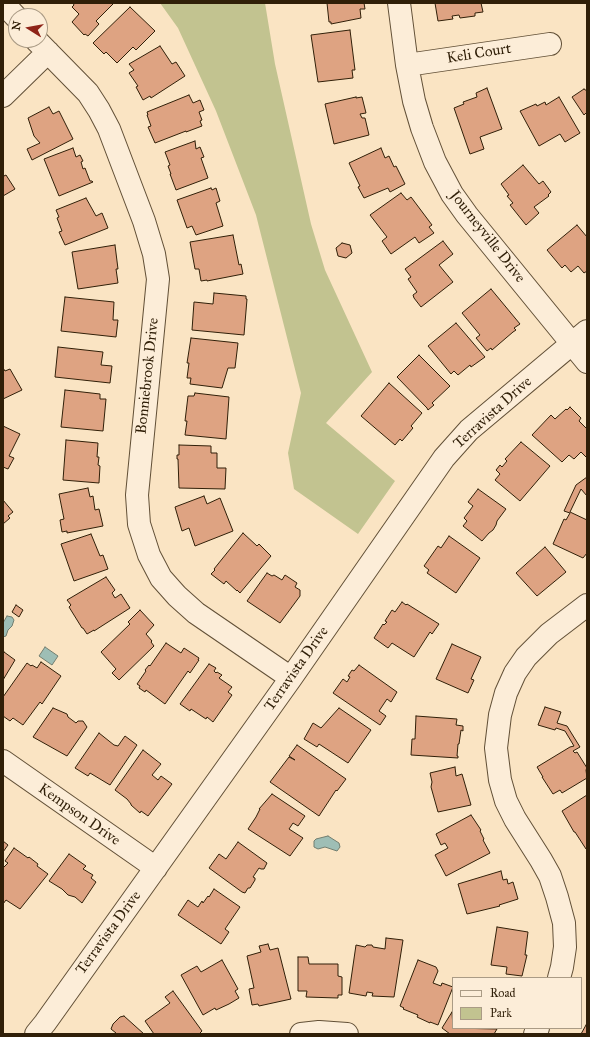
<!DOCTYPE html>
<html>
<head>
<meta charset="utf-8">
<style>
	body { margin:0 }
	#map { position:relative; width:590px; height:1037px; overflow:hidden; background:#fae4c3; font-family:"IM FELL Great Primer",serif }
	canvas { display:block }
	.frame { position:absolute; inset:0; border:4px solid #301f08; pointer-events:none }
	.legend { position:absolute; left:452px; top:977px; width:130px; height:52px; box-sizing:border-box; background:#fcedd8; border:1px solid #aa9b85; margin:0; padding:5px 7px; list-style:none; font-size:12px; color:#301f08 }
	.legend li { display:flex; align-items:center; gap:8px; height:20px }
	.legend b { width:20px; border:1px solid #aa9b85 }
	.north { position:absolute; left:8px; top:8px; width:40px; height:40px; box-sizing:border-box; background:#fcedd8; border:1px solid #aa9b85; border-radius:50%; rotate:281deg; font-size:11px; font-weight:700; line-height:16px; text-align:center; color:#301f08 }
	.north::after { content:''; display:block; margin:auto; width:14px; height:18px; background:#8f2418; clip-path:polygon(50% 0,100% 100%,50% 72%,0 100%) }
</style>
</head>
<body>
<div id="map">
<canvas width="590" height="1037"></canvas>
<div class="frame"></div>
<ul class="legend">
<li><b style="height:5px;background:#fcedd8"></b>Road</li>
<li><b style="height:11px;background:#c2c390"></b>Park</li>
</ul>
<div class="north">N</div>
</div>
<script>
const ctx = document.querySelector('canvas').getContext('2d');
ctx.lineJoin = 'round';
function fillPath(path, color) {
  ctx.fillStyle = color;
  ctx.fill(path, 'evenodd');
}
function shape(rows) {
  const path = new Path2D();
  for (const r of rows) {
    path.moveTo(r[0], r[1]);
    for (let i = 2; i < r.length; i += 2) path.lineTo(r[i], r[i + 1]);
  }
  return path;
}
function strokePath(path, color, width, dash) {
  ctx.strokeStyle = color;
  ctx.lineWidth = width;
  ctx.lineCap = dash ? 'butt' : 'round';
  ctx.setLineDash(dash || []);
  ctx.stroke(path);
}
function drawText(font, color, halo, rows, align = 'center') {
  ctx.font = font + ' "IM FELL Great Primer",serif';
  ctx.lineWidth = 3;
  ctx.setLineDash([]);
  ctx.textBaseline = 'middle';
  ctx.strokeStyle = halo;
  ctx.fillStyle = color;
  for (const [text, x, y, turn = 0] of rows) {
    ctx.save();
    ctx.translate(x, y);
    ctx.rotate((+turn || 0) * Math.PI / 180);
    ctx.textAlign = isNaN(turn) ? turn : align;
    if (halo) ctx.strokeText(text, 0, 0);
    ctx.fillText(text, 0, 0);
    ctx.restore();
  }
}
const green = shape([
	[160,3,265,3,275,64,311,224,325,270,372,372,326,423,395,481,358,534,294,489,288,453,301,393,256,215,216,111,178,28]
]);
const water = shape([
	[7,616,12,617,14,620,12,626,8,630,6,636,3,637,3,623,7,616],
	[45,647,58,656,52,665,39,656,45,647],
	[328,836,339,843,340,847,337,851,325,847,318,849,314,847,314,841,316,839,328,836]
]);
const building = shape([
	[73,3,114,3,96,21,99,24,88,36,85,34,84,35,72,22,79,14,72,7,74,5,73,3],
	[327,3,364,3,365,9,360,9,361,18,331,24,331,22,329,22,327,3],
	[435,3,481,3,483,12,475,13,475,16,460,18,459,15,452,16,453,19,438,21,435,3],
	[130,7,155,31,136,50,133,47,117,63,106,52,104,54,93,43,130,7],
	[350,30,355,70,352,70,353,78,318,82,311,35,350,30],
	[160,46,172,64,176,62,185,76,151,98,150,96,143,100,136,87,138,86,129,73,134,70,129,64,160,46],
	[487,88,502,129,480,137,484,149,470,154,454,108,464,104,463,102,477,97,476,93,487,88],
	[584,89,587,91,587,114,586,113,584,115,572,97,584,89],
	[189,95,193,103,200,100,204,110,199,112,202,120,200,121,202,126,186,132,186,131,155,143,148,127,151,126,147,115,148,115,147,112,189,95],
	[356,97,356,98,362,97,366,113,360,114,362,118,365,118,369,135,334,144,325,104,356,97],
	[559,97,580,133,565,142,560,134,539,146,520,111,536,104,537,106,545,102,546,105,559,97],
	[49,107,53,114,59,111,73,139,32,160,27,149,40,143,34,136,28,118,49,107],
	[195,141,196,149,200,147,204,157,201,158,208,178,176,190,170,174,171,174,168,166,170,165,165,152,195,141],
	[73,148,76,157,80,155,83,161,81,162,83,169,85,168,90,181,92,181,93,182,59,196,44,159,73,148],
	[381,148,385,158,389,156,394,167,396,166,405,184,390,192,388,188,364,198,358,187,360,186,349,163,381,148],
	[523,165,539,184,543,181,551,192,548,195,549,196,534,207,539,213,526,225,510,205,513,203,507,196,509,195,501,184,523,165],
	[3,174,4,176,6,175,15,189,3,196,3,174],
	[211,188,212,190,216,188,220,201,216,203,223,226,196,235,192,226,187,228,177,200,211,188],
	[401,193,407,200,411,197,432,225,429,227,434,233,419,243,415,237,391,254,382,241,387,237,370,215,401,193],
	[86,198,96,216,102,213,108,228,65,245,59,232,62,231,57,218,59,217,56,210,86,198],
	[577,225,587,237,587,271,584,273,578,266,571,272,565,265,562,268,547,250,577,225],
	[233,235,239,265,241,264,243,274,207,281,207,280,201,281,199,269,195,269,190,242,233,235],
	[443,241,453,254,439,265,453,282,421,307,414,298,413,295,417,292,408,279,411,277,405,269,443,241],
	[342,243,350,245,352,253,346,258,338,256,336,248,342,243],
	[115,245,118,269,116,269,118,283,78,289,72,252,115,245],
	[491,289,520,324,514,328,516,330,513,332,492,350,491,348,487,351,476,338,480,335,462,313,491,289],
	[214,293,246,296,246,299,247,299,244,335,192,330,194,302,213,304,214,293],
	[65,297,114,302,113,320,118,320,116,337,61,331,65,297],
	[456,323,485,357,471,367,470,365,458,375,454,371,451,374,428,346,456,323],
	[191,338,238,343,235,368,228,368,222,388,190,384,191,378,187,378,189,363,187,363,191,338],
	[58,347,103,352,101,365,112,366,110,383,55,377,58,347],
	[419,355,450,386,432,403,434,405,428,410,427,408,397,377,419,355],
	[3,368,5,371,10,369,22,390,3,399,3,368],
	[389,383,422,413,411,426,413,428,402,441,400,439,395,445,361,416,389,383],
	[65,390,100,394,100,399,106,399,103,431,61,427,65,390],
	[195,393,229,397,226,439,185,435,187,421,185,421,188,396,194,396,195,393],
	[570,407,581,418,579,421,587,429,587,458,581,452,574,459,569,455,562,462,532,435,551,415,555,419,566,409,567,410,570,407],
	[3,426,20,434,9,456,14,458,8,469,3,467,3,426],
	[66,440,98,443,97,457,99,457,98,465,100,466,99,483,63,480,66,440],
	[521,442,550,466,520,501,495,480,500,474,496,470,500,465,502,467,507,461,505,459,521,442],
	[179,445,211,446,211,453,217,453,217,468,226,468,225,489,179,488,178,459,177,459,177,455,179,455,179,445],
	[587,477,587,496,581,489,570,512,587,520,587,553,583,558,553,544,564,519,566,520,570,513,564,511,576,485,587,477],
	[88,488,90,497,93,496,95,510,99,509,103,526,67,533,67,531,62,532,60,520,64,519,59,494,88,488],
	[478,489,506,509,497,521,496,525,493,530,489,533,482,541,463,526,467,521,464,518,473,506,468,502,478,489],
	[204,496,207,504,220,498,233,531,195,546,189,528,182,531,175,507,204,496],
	[3,500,13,512,8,516,10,518,3,524,3,500],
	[243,533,257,546,259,544,271,556,240,593,237,590,237,591,226,581,224,584,211,574,215,570,214,569,243,533],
	[91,534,100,556,103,555,108,569,74,581,61,544,91,534],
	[449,536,480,558,456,593,427,573,429,570,424,566,438,546,441,548,449,536],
	[545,547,566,572,537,596,516,573,545,547],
	[267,573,272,576,274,575,282,580,285,575,297,583,295,587,300,590,300,596,280,623,247,601,267,573],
	[106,577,115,590,112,593,115,598,121,594,130,608,94,631,94,630,87,634,83,628,82,628,69,607,71,605,67,600,106,577],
	[402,602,406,605,407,604,439,624,432,634,430,632,414,657,392,643,388,648,374,638,383,624,384,625,387,622,385,621,392,610,395,612,402,602],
	[16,605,23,610,19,617,12,612,16,605],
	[140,610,154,625,146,634,152,641,151,642,154,646,119,680,112,673,116,669,101,652,130,624,128,622,140,610],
	[166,643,181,653,184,648,199,658,198,660,199,660,190,673,188,671,165,704,146,690,145,692,139,688,140,686,137,684,146,671,145,670,149,665,150,666,166,643],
	[452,644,481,657,471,679,474,680,468,693,436,679,452,644],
	[4,652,15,660,3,680,3,653,4,652],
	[41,662,61,676,42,704,40,702,23,725,13,718,10,721,3,716,3,697,27,663,31,666,32,665,37,668,41,662],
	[209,664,216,668,214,671,216,673,217,672,222,675,219,678,232,687,228,692,232,695,213,722,207,717,206,719,191,709,190,711,180,704,209,664],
	[359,665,397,692,391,702,387,699,379,711,386,716,380,725,333,693,343,679,347,682,350,677,348,676,352,670,354,671,359,665],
	[545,707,561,712,557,723,567,726,580,747,573,751,575,753,577,752,587,768,586,770,587,778,562,793,560,790,553,794,542,777,543,777,537,767,570,747,574,746,565,731,556,728,555,730,538,725,545,707],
	[53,708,67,714,68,717,76,723,78,721,83,721,87,727,67,756,33,737,53,708],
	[339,708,371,730,348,763,319,744,317,747,304,739,313,723,321,728,339,708],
	[416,716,457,719,456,725,463,726,463,731,461,730,459,744,458,744,457,756,458,756,458,758,411,755,412,739,415,739,416,716],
	[99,733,114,745,118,746,125,736,137,745,110,785,90,773,88,776,75,768,99,733],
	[297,745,346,779,337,791,336,790,319,816,270,782,289,757,295,760,289,756,297,745],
	[143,750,161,764,152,775,158,780,161,776,172,784,148,816,141,811,140,813,131,805,131,804,127,799,115,790,143,750],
	[455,767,456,776,462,774,471,805,438,812,431,787,432,782,430,773,455,767],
	[272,794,305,816,298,826,293,823,289,829,303,838,290,856,248,829,256,817,260,809,259,809,272,794],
	[587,795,587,849,586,849,575,832,574,832,562,811,587,795],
	[471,815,481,830,480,831,484,839,483,840,490,853,446,876,435,855,448,848,445,843,441,845,436,834,471,815],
	[3,841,8,845,3,852,3,841],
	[238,842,267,863,264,869,261,869,259,868,253,877,255,878,255,880,250,888,248,888,245,893,242,892,209,868,219,854,226,859,238,842],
	[14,848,28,858,29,857,38,864,37,866,48,874,20,909,6,900,3,904,3,868,8,863,5,861,14,848],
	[69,854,86,866,83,869,93,875,91,878,96,882,82,903,75,897,68,895,62,889,49,881,69,854],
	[501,871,503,880,507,879,508,884,513,882,518,899,499,905,500,906,467,914,458,884,501,871],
	[214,889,240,907,225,929,229,932,221,944,178,915,188,900,198,907,202,901,203,903,208,896,209,897,214,889],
	[497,927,528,932,525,955,527,955,522,976,506,974,507,967,491,965,497,927],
	[386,938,403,940,394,997,372,996,373,993,367,992,366,996,349,993,356,945,365,947,367,945,372,945,373,947,385,949,386,938],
	[268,944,270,950,278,948,291,999,259,1006,258,1004,252,1005,249,989,254,988,247,956,261,952,259,946,268,944],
	[298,957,308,957,309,964,338,964,338,976,342,977,342,995,338,995,338,998,306,997,307,991,298,991,298,957],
	[222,960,238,989,235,991,239,998,229,1004,216,1010,215,1008,203,1015,181,975,197,966,201,972,222,960],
	[418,960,436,967,438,971,433,983,441,986,442,983,453,987,438,1025,430,1022,430,1023,417,1017,418,1015,403,1009,404,1008,400,1006,418,960],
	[173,991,202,1031,199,1034,154,1034,145,1021,170,1003,165,997,173,991],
	[452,1012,453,1028,497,1029,494,1034,450,1034,442,1028,452,1012],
	[124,1016,144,1034,115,1034,116,1033,111,1029,113,1024,120,1017,124,1016],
	[586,1025,587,1025,587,1034,581,1034,586,1025]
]);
const minor = shape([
	[3,3,16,17],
	[399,3,407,65,414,101,422,128,435,162,452,194,467,215,587,362],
	[36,40,88,93,99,110,109,129,144,221,154,254,158,279,137,495,139,524,149,555,161,578,177,596,196,613,291,678],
	[407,65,550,44],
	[3,96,48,52],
	[3,761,156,868],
	[559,978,562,967,565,947,564,923,557,897,550,876,541,860,515,819,506,801,500,780,496,748,500,715,506,693,515,673,526,657,549,634,587,605],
	[36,1034,45,1023,291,678,444,458,469,430,587,331],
	[301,1034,319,1032,347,1034],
	[535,1034,538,1028]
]);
const streetNames = [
	["Keli Court",479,54,-9],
	["Journeyville Drive",487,237,52],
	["Bonniebrook Drive",148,376,-84],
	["Terravista Drive",493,413,-42],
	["Terravista Drive",297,669,-55],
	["Kempson Drive",79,815,35],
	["Terravista Drive",109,933,-54]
];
fillPath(green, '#c2c390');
fillPath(water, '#9ebeb5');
strokePath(water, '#727e70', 1);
fillPath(building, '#dea382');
strokePath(building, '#301f08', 1);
strokePath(minor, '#625037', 24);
strokePath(minor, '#fcedd8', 22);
drawText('15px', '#301f08', '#fcedd8', streetNames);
</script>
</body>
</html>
